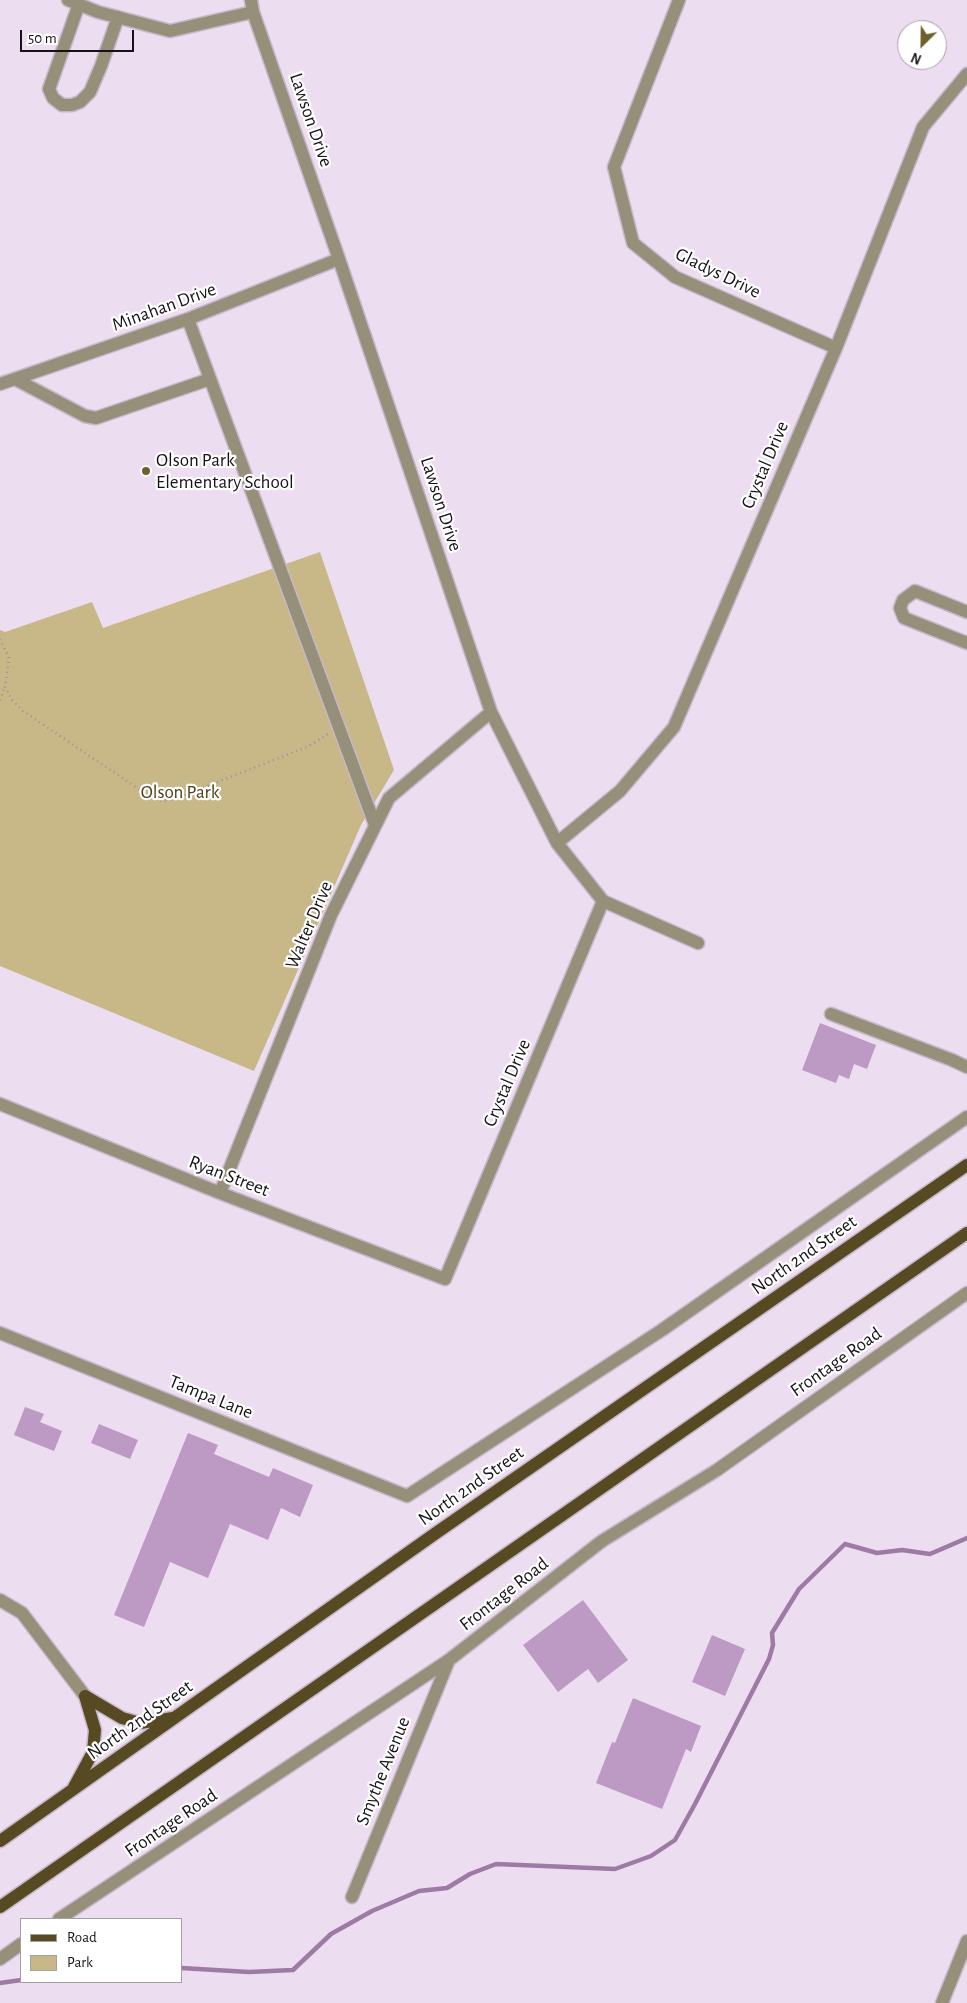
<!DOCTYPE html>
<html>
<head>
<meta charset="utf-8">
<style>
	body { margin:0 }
	#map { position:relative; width:967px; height:2003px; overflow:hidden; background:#edddf0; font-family:"Alegreya Sans",sans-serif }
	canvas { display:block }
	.legend { position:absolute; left:20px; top:1918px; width:162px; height:65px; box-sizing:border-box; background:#fff; border:1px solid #a2a0a3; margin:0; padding:6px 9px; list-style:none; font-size:15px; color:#171218 }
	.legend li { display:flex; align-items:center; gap:10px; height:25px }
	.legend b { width:25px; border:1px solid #a2a0a3 }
	.north { position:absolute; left:897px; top:20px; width:50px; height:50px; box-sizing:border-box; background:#fff; border:1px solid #a2a0a3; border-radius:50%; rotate:203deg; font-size:14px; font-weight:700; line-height:20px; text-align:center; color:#171218 }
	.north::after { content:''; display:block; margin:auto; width:18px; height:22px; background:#6f5f2d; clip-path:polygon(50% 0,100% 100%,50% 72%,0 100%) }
	.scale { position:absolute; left:20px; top:30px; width:114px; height:22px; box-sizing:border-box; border:2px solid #171218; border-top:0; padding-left:6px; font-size:15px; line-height:18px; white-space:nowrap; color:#171218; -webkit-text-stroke:4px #fff; paint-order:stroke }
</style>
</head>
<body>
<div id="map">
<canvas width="967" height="2003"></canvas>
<ul class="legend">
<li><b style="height:6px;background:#574a22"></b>Road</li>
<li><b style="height:14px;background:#c8b888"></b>Park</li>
</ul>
<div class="north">N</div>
<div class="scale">50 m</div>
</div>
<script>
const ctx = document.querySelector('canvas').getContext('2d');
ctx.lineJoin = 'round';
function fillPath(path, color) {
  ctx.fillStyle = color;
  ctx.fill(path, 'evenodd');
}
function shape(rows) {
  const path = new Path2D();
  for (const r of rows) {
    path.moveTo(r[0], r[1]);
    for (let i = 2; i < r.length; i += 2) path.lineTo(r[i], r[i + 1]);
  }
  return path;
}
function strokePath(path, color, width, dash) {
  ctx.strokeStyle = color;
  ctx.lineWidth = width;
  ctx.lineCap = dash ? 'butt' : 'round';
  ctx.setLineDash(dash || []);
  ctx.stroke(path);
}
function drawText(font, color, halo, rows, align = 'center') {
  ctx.font = font + ' "Alegreya Sans",sans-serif';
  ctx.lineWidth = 4.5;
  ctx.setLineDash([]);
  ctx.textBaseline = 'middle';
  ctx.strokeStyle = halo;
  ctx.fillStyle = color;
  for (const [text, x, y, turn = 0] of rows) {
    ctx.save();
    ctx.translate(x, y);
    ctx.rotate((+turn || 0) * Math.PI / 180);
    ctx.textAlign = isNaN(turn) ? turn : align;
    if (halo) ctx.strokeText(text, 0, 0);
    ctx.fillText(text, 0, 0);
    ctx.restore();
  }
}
const green = shape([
	[320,552,394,770,361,825,254,1071,0,966,0,630,5,632,92,602,103,628]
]);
const stream = shape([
	[181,1968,249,1972,293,1970,331,1934,372,1911,419,1891,447,1888,470,1874,496,1864,615,1869,651,1856,675,1840,695,1804,769,1659,773,1645,772,1633,799,1589,845,1544,877,1553,902,1550,930,1554,967,1538],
	[0,1983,21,1980]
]);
const building = shape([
	[820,1023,876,1045,867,1069,854,1064,849,1079,839,1075,836,1083,802,1070],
	[25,1407,44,1414,40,1422,62,1431,54,1451,14,1435],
	[99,1424,138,1440,130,1459,91,1443],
	[188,1433,218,1445,214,1454,269,1477,273,1468,313,1485,300,1517,281,1508,268,1540,230,1524,208,1578,170,1562,144,1627,114,1615],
	[583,1600,628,1660,598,1683,588,1669,558,1692,523,1645],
	[712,1635,745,1649,725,1696,692,1682],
	[633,1698,701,1726,691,1752,686,1749,662,1809,596,1783,612,1742,615,1743]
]);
const path = shape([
	[0,639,9,658,5,687,12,700,23,711,152,798,162,801,174,799,307,747,328,734],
	[0,700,5,687]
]);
const minor = shape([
	[68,0,98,12,170,31,253,12],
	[251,0,253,12,339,259,491,712,557,843,603,901,698,943],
	[679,0,614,167,633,243,675,277,836,348],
	[79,4,49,89,53,98,62,105,72,105,80,102,90,92,101,66,118,17],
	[188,319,375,825],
	[15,379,85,416,96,418,210,379],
	[0,384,188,319,339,259],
	[967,612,915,591,903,600,900,608,904,618,967,643],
	[557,843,620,791,674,727,836,348,923,127,967,74],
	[831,1014,952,1060,967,1067],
	[0,1104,220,1193,445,1279,603,901],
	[220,1193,331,915,389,798,491,712],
	[0,1333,407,1496,662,1330,967,1117],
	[0,1600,22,1613,85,1696],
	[352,1897,449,1660],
	[59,1919,449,1660,602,1541,717,1470,967,1293],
	[0,1959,21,1944],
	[942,2003,967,1941]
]);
const major = shape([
	[85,1696,122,1718,140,1723,173,1718],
	[74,1787,93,1752,95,1730,85,1696],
	[0,1841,436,1533,967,1165],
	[0,1907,967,1233]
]);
const markers = [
	[146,471,5,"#6f5f2d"]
];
const streetNames = [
	["Lawson Drive",311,120,71],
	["Gladys Drive",718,273,26],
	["Minahan Drive",164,307,-20],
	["Crystal Drive",765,465,-67],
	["Lawson Drive",441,504,72],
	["Walter Drive",309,925,-67],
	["Crystal Drive",507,1083,-67],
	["Ryan Street",229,1176,21],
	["North 2nd Street",804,1255,-35],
	["Frontage Road",836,1362,-35],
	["Tampa Lane",211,1397,22],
	["North 2nd Street",471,1486,-35],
	["Frontage Road",504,1594,-38],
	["North 2nd Street",140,1720,-35],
	["Smythe Avenue",383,1771,-68],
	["Frontage Road",171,1823,-34]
];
const poiNames = [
	["Olson Park",156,460],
	["Elementary School",156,482]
];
const parkNames = [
	["Olson Park",180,792]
];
fillPath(green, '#c8b888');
strokePath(stream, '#9d7ba4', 4.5);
fillPath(building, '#bd9ac4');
strokePath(minor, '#c6b8c9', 15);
strokePath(major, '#c6b8c9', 15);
strokePath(path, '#9b8f9d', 2.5, [1, 4]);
strokePath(minor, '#968f7a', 12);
strokePath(major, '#574a22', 12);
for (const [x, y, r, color] of markers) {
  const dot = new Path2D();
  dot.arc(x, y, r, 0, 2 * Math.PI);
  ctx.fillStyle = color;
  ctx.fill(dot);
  strokePath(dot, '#fff', 2);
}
drawText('19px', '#171218', '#fff', streetNames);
drawText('19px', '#171218', '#fff', poiNames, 'left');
drawText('19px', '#4e4118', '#fff', parkNames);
</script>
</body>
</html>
